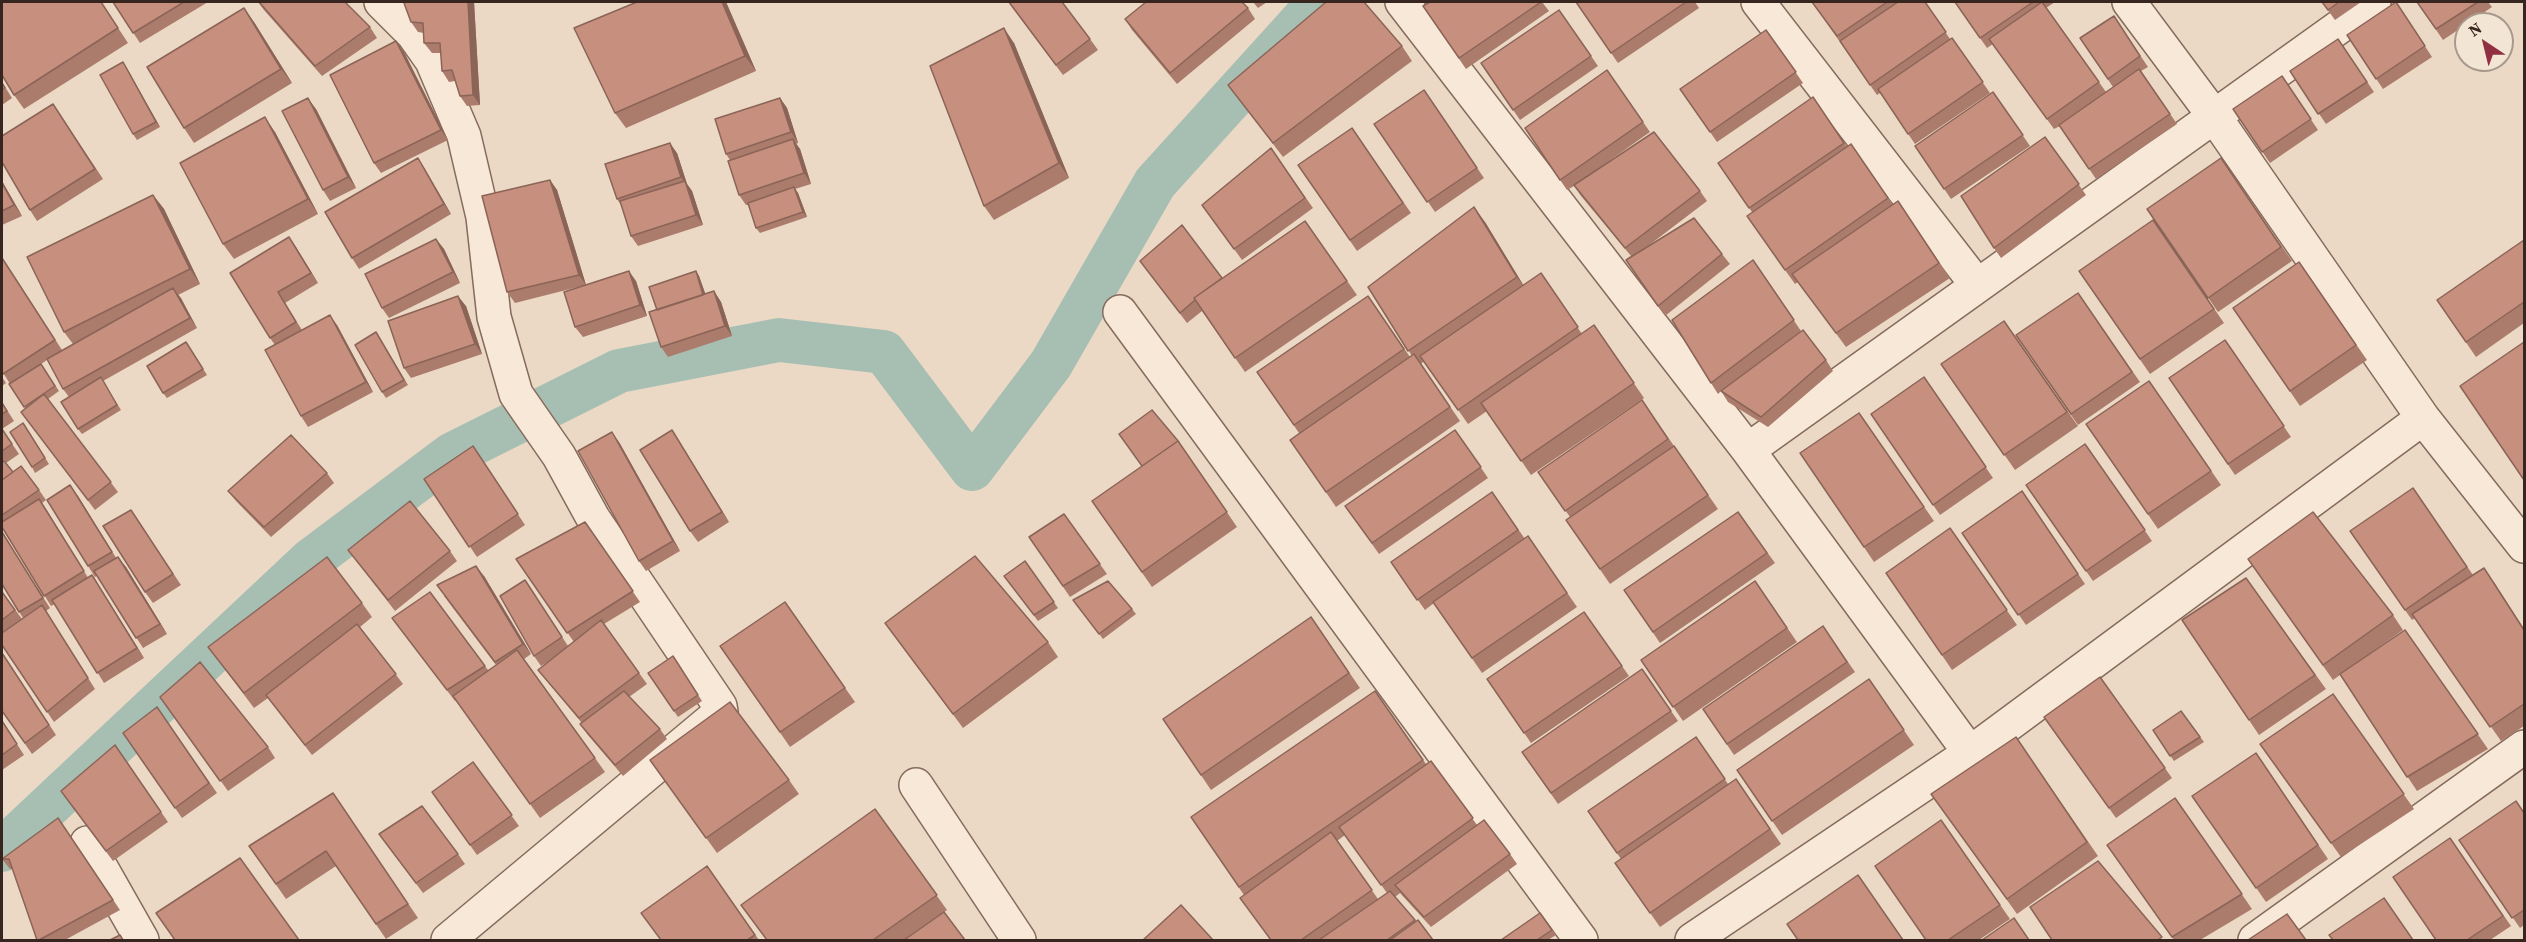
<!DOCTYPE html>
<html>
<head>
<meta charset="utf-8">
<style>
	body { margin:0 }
	#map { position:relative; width:2526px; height:942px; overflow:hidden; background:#ebd9c5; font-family:"Source Serif 4",serif }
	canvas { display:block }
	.frame { position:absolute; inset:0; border:3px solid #36261f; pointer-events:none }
	.north { position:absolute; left:2454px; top:12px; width:60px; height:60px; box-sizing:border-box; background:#f3e5d4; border:2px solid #a7998c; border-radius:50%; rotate:325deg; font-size:16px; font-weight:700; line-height:24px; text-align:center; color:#36261f }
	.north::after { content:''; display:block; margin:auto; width:21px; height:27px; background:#903042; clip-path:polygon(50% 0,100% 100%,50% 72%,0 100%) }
</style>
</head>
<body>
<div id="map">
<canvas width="2526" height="942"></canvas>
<div class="frame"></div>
<div class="north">N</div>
</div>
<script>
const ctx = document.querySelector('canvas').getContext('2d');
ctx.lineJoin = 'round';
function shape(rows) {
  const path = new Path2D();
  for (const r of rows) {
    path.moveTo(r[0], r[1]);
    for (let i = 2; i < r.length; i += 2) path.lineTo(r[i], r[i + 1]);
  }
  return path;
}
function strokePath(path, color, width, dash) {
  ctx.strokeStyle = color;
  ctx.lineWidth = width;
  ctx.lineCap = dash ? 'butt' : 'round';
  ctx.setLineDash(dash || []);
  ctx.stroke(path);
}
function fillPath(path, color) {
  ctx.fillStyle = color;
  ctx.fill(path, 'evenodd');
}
const canal = shape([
	[2,850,311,560,451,455,619,371,779,340,884,352,972,469,1051,364,1155,183,1319,2]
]);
const minor = shape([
	[381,2,413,34,432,61,464,136,483,217,494,317,516,394,559,456,593,518,720,706,721,712,448,940],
	[1402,2,1748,450,1970,753],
	[1758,2,1977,285],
	[2129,2,2214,116,2423,418,2524,546],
	[1120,312,1581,940],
	[1748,450,2374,2],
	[916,785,1019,940],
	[87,843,142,940],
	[1692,940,1970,753,2423,418],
	[2255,940,2524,747]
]);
const wall = shape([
	[101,2,128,43,24,109,14,95],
	[113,2,208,2,140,43],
	[258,2,370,27,377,38,322,76,264,10],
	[474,2,480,105,467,106,460,96,455,81,449,82,442,71,441,53,432,53,424,43,424,33,418,32,411,22],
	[726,2,756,71,626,128,615,113],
	[1008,2,1090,39,1098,50,1063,75],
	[1253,2,1267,2,1258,8],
	[1430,2,1542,2,1549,11,1466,69,1423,6],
	[1576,2,1695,2,1699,8,1618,63],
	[1812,2,1925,2,1950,39,1952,38,1990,93,1915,144,1880,93,1877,95],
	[1955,2,2055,2,2046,8,2106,92,2113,87,2080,38,2114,16,2148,67,2141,71,2177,124,2096,179,2060,126,2054,129,1993,44,1987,48],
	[2322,2,2361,2,2335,20],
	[2396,2,2432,57,2383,89,2347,35],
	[2417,2,2488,2,2492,7,2443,40],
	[1248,8,1255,19,1177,84,1132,30,1125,19],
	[1559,10,1598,66,1520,120,1481,63],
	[254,22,292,83,194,143,184,128],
	[1766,30,1803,83,1717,142,1680,89],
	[2338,39,2374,92,2326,124,2290,71],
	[396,41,404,52,448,140,381,173,374,163],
	[1014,43,1069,178,994,220,984,206],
	[1402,46,1412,61,1283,157,1228,85],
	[123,62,160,127,137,140,133,134],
	[1607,70,1650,132,1582,180,1700,191,1707,201,1648,246,1722,254,1730,264,1665,316,1626,260,1631,256,1581,196,1574,186,1567,190,1525,128],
	[2282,76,2318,130,2270,163,2233,109],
	[2,82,12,98,2,105],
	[1424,90,1484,178,1435,212,1374,124],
	[1993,92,2030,146,1951,199,1915,146],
	[1813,97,1847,147,1851,144,1893,205,1898,201,1950,278,1846,347,1798,282,1795,284,1785,270,1752,212,1718,163],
	[780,98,787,108,798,143,796,144,800,149,811,184,795,189,798,193,807,217,760,233,756,228,748,205,746,205,739,195,730,160,726,154],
	[316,109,356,188,330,201,323,190],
	[60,114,103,179,37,221,30,210],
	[1352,128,1411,213,1357,251,1298,165],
	[275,132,318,214,234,259,223,244],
	[2045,137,2086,195,2001,258,1994,248],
	[1271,148,1313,208,1242,260,1202,205],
	[677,153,687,184,692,191,703,225,638,246,631,236,621,205,617,199],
	[418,158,425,169,451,214,359,269,352,258],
	[2221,158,2292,261,2218,312,2147,209],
	[550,180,557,190,586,285,636,281,647,316,583,337,575,327,582,286,515,303,507,292],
	[2,181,22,216,2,225],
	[153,195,164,209,200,284,178,295,197,328,103,381,121,410,82,434,78,429,69,397,63,389,47,360,41,364,59,391,48,399,118,492,95,510,21,412,25,408,2,371,2,257,62,350,73,344,64,332],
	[2153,220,2224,323,2150,374,2079,271],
	[1305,221,1357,295,1245,372,1202,311,1187,323,1140,261,1222,278],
	[1485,222,1523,285,1541,273,1582,334,1594,325,1644,398,1531,475,1487,411,1468,424,1424,361,1421,364,1460,421,1336,507,1290,440,1299,433,1257,372,1368,296,1410,357,1412,356,1368,287],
	[289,237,318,283,285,303,302,330,337,325,373,392,308,427,301,416,275,345,270,338],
	[436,239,444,249,460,283,389,318,382,308],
	[2524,240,2524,323,2476,357,2437,300],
	[1753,260,1801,331,1725,389,1826,360,1833,371,1768,427,1728,402,1721,391,1718,394,1711,383],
	[2299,262,2367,360,2300,406,2233,308],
	[696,271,699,276,705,294,714,291,721,302,732,336,668,357,661,347,657,310],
	[2078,293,2140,382,2078,425,2016,335],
	[466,306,482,354,411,378,404,368],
	[2004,321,2078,426,2015,470,1941,364],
	[380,338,408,385,386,398,382,392],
	[2225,340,2291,437,2235,475,2169,378],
	[186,342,207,375,167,398,163,393],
	[2,377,6,383,2,386],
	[1924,377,1993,478,1940,515,1871,414],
	[2149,381,2221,485,2158,529,2086,424],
	[1642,400,1718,509,1610,584,1566,520,1570,517,1538,472],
	[2,402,14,421,2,429,19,454,6,463,13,472,39,490,46,500,42,503,88,578,92,575,99,586,144,658,104,683,55,604,51,606,3,529,2,530],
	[1859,413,1934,521,1874,562,1800,453],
	[23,423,49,464,35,473,32,467],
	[1455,430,1488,478,1379,554,1345,506],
	[679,441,729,522,698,542,690,531],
	[619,442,680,551,646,571,639,561],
	[1179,442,1237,527,1152,587,1092,501],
	[2085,444,2152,541,2093,581,2026,485],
	[473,446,525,525,477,557,424,479],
	[327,473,334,483,271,537,236,501,228,491],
	[2413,488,2473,575,2494,582,2524,629,2524,726,2501,741,2415,618,2412,620,2405,610],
	[2022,491,2085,584,2026,625,1962,533],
	[1492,492,1525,539,1528,536,1577,607,1482,673,1434,603,1425,610,1391,562],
	[78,496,116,558,126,567,167,634,143,648,97,576,95,577,88,566],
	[131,510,181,585,153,603,145,592],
	[1738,512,1775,563,1660,643,1624,590],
	[1064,514,1107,574,1070,597,1029,537],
	[585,522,640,602,604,624,647,684,629,697,660,729,667,739,623,776,587,734,580,724,581,722,546,680,538,670,551,660,541,666,534,656,525,580,568,646,574,642,516,559],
	[1950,528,2017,625,1952,670,1886,573],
	[8,542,50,608,46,611,95,689,54,722,2,645,2,592,22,619,23,618,2,584],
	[348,550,450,551,457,561,395,611],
	[2248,559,2393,615,2403,630,2361,660,2405,630,2488,749,2417,791,2340,675,2333,680],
	[1025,561,1058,608,1038,621,1004,576],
	[484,576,531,654,524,659,605,772,540,818,456,700,455,701,392,618,430,592,488,670,496,665,444,596],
	[2246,578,2326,689,2259,735,2182,620],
	[1755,581,1797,642,1683,721,1641,660],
	[1073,600,1132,609,1136,614,1103,639],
	[785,602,855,702,790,747,720,646],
	[362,603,372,617,360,627,403,684,312,755,268,698,254,708,208,647],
	[1584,612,1629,676,1531,743,1487,679],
	[1311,617,1360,688,1211,790,1163,719],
	[885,623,1048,642,1058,657,963,728],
	[1823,626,1855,672,1734,755,1703,709],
	[2,652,56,735,32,754,2,711],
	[673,656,702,701,678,717,648,673],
	[1642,669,1678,721,1558,804,1522,752],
	[2100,677,2172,778,2116,818,2044,717],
	[1869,679,1914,745,1782,835,1737,770],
	[1375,691,1426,764,1431,761,1477,825,1510,854,1517,864,1431,927,1400,893,1395,897,1433,940,1270,940,1244,895,1191,817],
	[1345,835,1387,893,1378,899,1337,841],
	[2333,694,2414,809,2341,857,2260,744],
	[160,697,268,747,275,758,228,791],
	[157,707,217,793,182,818,123,733],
	[2181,711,2204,742,2174,761,2153,730],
	[2,721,24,755,2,770],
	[1696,737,1728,784,1736,779,1781,844,1660,927,1615,863,1621,859,1588,811],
	[2016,737,2098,856,2017,914,1931,794],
	[115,745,168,822,113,861,68,801],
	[2256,753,2328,859,2266,902,2192,796],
	[650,760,789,780,799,794,717,853],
	[473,762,519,826,477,855,432,792],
	[333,793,418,918,386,939,336,866,286,899,249,846],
	[2175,798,2252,909,2200,940,2174,940,2107,845],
	[875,809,947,910,904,940,767,940],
	[2524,813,2524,925,2520,928,2459,840],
	[58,818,120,910,65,940,37,940,13,869,10,869,2,859],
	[1941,820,2010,919,1979,940,1926,940],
	[2450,838,2511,926,2490,940,2436,940],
	[387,845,458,854,465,864,423,893],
	[707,866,759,940,660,940],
	[1540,913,1556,935,1548,940,1501,940]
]);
const shadedWall = shape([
	[468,2,474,2,480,105,473,95],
	[722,2,726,2,756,71,745,56],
	[244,8,254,22,292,83,281,69],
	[1004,28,1014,43,1069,178,1059,163],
	[396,41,404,52,448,140,441,130],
	[123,62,127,68,160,127,156,122],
	[308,98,316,109,356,188,348,177],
	[780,98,787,108,798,143,791,132],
	[265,117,275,132,318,214,308,199],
	[793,139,800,149,811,184,804,173],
	[670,143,677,153,687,184,692,191,703,225,696,215,686,185,681,177],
	[418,158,425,169,451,214,444,204],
	[550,180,557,190,586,285,579,275],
	[2,181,22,216,14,205,2,183],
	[794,187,798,193,807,217,803,212],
	[153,195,164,209,200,284,190,269],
	[1474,207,1485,222,1527,291,1517,277],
	[289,237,296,247,318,283,311,273],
	[436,239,444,249,460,283,453,272],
	[629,271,636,281,647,316,640,305],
	[696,271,699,276,708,301,704,296],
	[173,288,181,298,197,328,190,318],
	[714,291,721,302,732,336,725,326],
	[458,296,466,306,482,354,475,344],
	[330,315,337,325,373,392,366,382],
	[672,430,679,441,729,522,722,512],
	[612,432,619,442,680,551,673,541],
	[70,485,78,496,119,563,112,552],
	[39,499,46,509,91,582,84,571],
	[118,557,126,567,167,634,160,624],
	[476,566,484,576,531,654,523,644],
	[92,575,99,586,144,658,137,648]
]);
const building = shape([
	[2,2,101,2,118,28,14,95,2,75,2,2],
	[113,2,184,2,133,33,113,2],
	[259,2,345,2,370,27,315,66,259,2],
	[406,2,468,2,473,95,460,96,452,70,442,71,440,43,424,43,423,23,411,22,404,3,406,2],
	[637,2,722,2,745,56,615,113,574,28,637,2],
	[1009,2,1062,2,1090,39,1056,65,1009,2],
	[1146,2,1242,2,1248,8,1170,73,1125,19,1146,2],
	[1326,2,1364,2,1402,46,1273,143,1228,85,1326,2],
	[1430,2,1541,2,1459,58,1423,6,1430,2],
	[1576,2,1686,2,1611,53,1576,2],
	[1812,2,1887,2,1837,36,1812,2],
	[1898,2,1925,2,1946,32,1870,85,1840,41,1898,2],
	[1955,2,2033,2,1980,38,1955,2],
	[2042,2,2099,82,2047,119,1989,39,2042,2],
	[2322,2,2339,2,2328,10,2322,2],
	[2396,2,2425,46,2376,79,2347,35,2396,2],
	[2417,2,2478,2,2436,29,2417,2],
	[244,8,281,69,184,128,147,67,244,8],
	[1559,10,1591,56,1513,110,1481,63,1559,10],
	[2114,16,2140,56,2108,79,2080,38,2114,16],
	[1004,28,1059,163,984,206,930,66,1004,28],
	[1766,30,1796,72,1710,132,1680,89,1766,30],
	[1952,38,1983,82,1908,134,1878,89,1952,38],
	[2338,39,2367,82,2318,114,2290,71,2338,39],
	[396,41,441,130,374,163,330,75,396,41],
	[123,62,156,122,133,134,100,75,123,62],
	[2139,69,2170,114,2089,169,2059,125,2139,69],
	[1607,70,1643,122,1560,180,1525,128,1607,70],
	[2282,76,2311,119,2262,152,2233,109,2282,76],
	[2,83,5,88,2,90,2,83],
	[1424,90,1477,168,1427,202,1374,124,1424,90],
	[1993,92,2023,135,1944,189,1915,146,1993,92],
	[1813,97,1844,143,1749,208,1718,163,1813,97],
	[308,98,348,177,323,190,282,111,308,98],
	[780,98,791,132,726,154,715,119,780,98],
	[53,104,95,169,30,210,2,162,2,136,53,104],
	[265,117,308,199,223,244,180,163,265,117],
	[1352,128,1403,203,1350,240,1298,165,1352,128],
	[1654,132,1700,191,1625,248,1574,185,1654,132],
	[2045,137,2079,184,1994,248,1961,196,2045,137],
	[793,139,804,173,739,195,728,161,793,139],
	[670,143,681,177,617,199,605,164,670,143],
	[1851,144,1888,198,1785,270,1747,216,1851,144],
	[1271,148,1305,198,1234,249,1202,205,1271,148],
	[418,158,444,204,352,258,325,212,418,158],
	[2221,158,2281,247,2208,298,2147,209,2221,158],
	[550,180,579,275,507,292,482,196,550,180],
	[685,181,696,215,631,236,620,201,685,181],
	[2,183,14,205,2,211,2,183],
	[794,187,803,212,756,228,748,203,794,187],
	[153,195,190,269,64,332,27,257,153,195],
	[1898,201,1939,263,1836,333,1792,274,1898,201],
	[1474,207,1517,277,1408,351,1368,287,1474,207],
	[1694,218,1722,254,1658,306,1626,260,1694,218],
	[2153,220,2214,309,2140,359,2079,271,2153,220],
	[1305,221,1347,281,1235,358,1194,298,1305,221],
	[1182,225,1222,278,1194,298,1195,300,1180,313,1140,261,1182,225],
	[289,237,311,273,278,292,296,322,270,338,230,273,289,237],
	[436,239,453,272,382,308,365,274,436,239],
	[2524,240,2524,302,2466,342,2437,300,2524,240],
	[2,258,55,340,3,374,2,371,2,258],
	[1753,260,1794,320,1711,383,1672,320,1753,260],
	[2299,262,2356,345,2290,391,2233,308,2299,262],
	[629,271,640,305,575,327,564,292,629,271],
	[696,271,703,295,657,310,649,287,696,271],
	[1541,273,1578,327,1458,410,1420,356,1541,273],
	[173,288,190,318,63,389,47,359,173,288],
	[714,291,725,326,661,347,649,312,714,291],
	[2078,293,2132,372,2071,414,2016,335,2078,293],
	[458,296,475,344,404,368,388,321,458,296],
	[1368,296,1404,349,1294,425,1257,372,1368,296],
	[330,315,366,382,301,416,265,350,330,315],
	[2004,321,2067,412,2004,455,1941,364,2004,321],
	[1594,325,1634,383,1521,461,1481,403,1594,325],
	[1803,330,1826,360,1761,417,1721,391,1803,330],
	[376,332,404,380,382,392,355,345,376,332],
	[2225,340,2284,426,2228,464,2169,378,2225,340],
	[186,342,203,369,163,393,147,366,186,342],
	[2524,342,2524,480,2460,386,2524,342],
	[1414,354,1450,407,1326,492,1290,440,1414,354],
	[41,364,55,386,24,407,9,384,41,364],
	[101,377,117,405,78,429,61,402,101,377],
	[1924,377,1986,467,1933,505,1871,414,1924,377],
	[2149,381,2211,471,2148,514,2086,424,2149,381],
	[44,394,111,482,88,500,21,412,44,394],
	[1642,400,1668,439,1565,511,1538,472,1642,400],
	[2,403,7,411,2,414,2,403],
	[1152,410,1179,442,1178,441,1142,466,1119,434,1152,410],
	[1859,413,1924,507,1864,547,1800,453,1859,413],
	[23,423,45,458,32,467,10,432,23,423],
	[2,429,12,444,2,451,2,429],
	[672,430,722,512,690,531,640,450,672,430],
	[1455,430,1481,467,1372,543,1345,506,1455,430],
	[612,432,673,541,639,561,578,451,612,432],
	[291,435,327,473,264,527,228,491,291,435],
	[1178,441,1227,512,1142,572,1092,501,1178,441],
	[2085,444,2145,530,2086,571,2026,485,2085,444],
	[473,446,518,514,469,547,424,479,473,446],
	[1674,446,1708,495,1600,569,1566,520,1674,446],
	[4,461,13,472,2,480,2,462,4,461],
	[21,466,39,490,2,515,2,480,21,466],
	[70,485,112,552,88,566,47,500,70,485],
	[2413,488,2467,567,2405,610,2350,531,2413,488],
	[2022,491,2078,574,2018,615,1962,533,2022,491],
	[1492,492,1518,530,1417,600,1391,562,1492,492],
	[39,499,84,571,44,596,2,527,2,522,39,499],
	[410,501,450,551,388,600,348,550,410,501],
	[131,510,173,574,145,592,103,526,131,510],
	[1738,512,1767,553,1653,632,1624,590,1738,512],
	[2313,512,2393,615,2323,665,2248,559,2313,512],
	[1064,514,1100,564,1063,586,1029,537,1064,514],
	[585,522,633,591,567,633,516,559,585,522],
	[1950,528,2007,610,1942,655,1886,573,1950,528],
	[2,532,43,598,19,612,2,584,2,532],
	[1528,536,1567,593,1472,658,1433,602,1528,536],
	[975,556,1048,642,953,714,885,623,975,556],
	[118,557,160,624,136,638,94,571,118,557],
	[327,557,362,603,244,693,208,647,327,557],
	[1025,561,1054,602,1034,615,1004,576,1025,561],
	[476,566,523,644,495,662,437,585,476,566],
	[2484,568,2524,630,2524,704,2490,727,2412,614,2484,568],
	[92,575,137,648,97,673,52,600,92,575],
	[2246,578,2315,675,2249,720,2182,620,2246,578],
	[525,580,562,637,534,656,500,596,525,580],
	[1108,581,1132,609,1099,634,1073,600,1108,581],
	[1755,581,1787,628,1673,707,1641,660,1755,581],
	[2,592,15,610,2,620,2,592],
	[430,592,485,666,447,690,392,618,430,592],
	[785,602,845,688,780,732,720,646,785,602],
	[42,605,88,678,47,712,2,645,2,633,42,605],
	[1584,612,1622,666,1524,733,1487,679,1584,612],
	[1311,617,1349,673,1201,775,1163,719,1311,617],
	[601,620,639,673,579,718,538,670,601,620],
	[357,624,396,674,305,745,266,695,357,624],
	[1823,626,1847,662,1727,744,1703,709,1823,626],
	[2405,630,2478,734,2407,777,2340,674,2405,630],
	[517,650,595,758,530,804,453,696,517,650],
	[2,653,49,725,25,743,2,711,2,653],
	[673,656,698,695,674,711,648,673,673,656],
	[200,662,268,747,220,781,160,697,200,662],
	[1642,669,1671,711,1551,793,1522,752,1642,669],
	[2100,677,2165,768,2109,808,2044,717,2100,677],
	[1869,679,1904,730,1772,821,1737,770,1869,679],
	[624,691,660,729,615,765,580,724,624,691],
	[1375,691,1423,760,1239,887,1191,817,1375,691],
	[2333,694,2404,794,2331,843,2260,744,2333,694],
	[730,702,789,780,706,838,650,760,730,702],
	[157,707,209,783,175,808,123,733,157,707],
	[2181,711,2200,737,2170,756,2153,730,2181,711],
	[2,721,17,744,2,755,2,721],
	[1696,737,1725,779,1617,853,1588,811,1696,737],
	[2016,737,2087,842,2007,899,1931,794,2016,737],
	[115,745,161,812,106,851,61,791,115,745],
	[2256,753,2318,845,2256,888,2192,796,2256,753],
	[1431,761,1473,818,1381,885,1339,827,1431,761],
	[473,762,512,815,470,845,432,792,473,762],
	[1736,779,1770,829,1650,913,1615,863,1736,779],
	[333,793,408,904,376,924,326,851,276,884,249,846,333,793],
	[2175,798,2242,894,2172,937,2107,845,2175,798],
	[2516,801,2524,813,2524,910,2512,918,2459,840,2516,801],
	[422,806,458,854,416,883,379,834,422,806],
	[875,809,937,895,873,940,767,940,741,905,875,809],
	[58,818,113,900,39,940,37,940,9,859,2,859,58,818],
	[1484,820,1510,854,1424,917,1395,885,1484,820],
	[1941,820,2000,905,1948,940,1926,940,1875,866,1941,820],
	[1331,832,1372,890,1301,940,1271,940,1240,898,1331,832],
	[2450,838,2503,916,2467,940,2436,940,2393,877,2450,838],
	[240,858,299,940,175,940,156,913,240,858],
	[2098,861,2162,937,2158,940,2052,940,2030,907,2098,861],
	[707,866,755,935,747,940,661,940,641,913,707,866],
	[1858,875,1903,940,1798,940,1787,924,1858,875],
	[1390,891,1415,920,1387,940,1319,940,1390,891],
	[2384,898,2413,940,2333,940,2329,935,2384,898],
	[1181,905,1213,940,1143,940,1181,905],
	[944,912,965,940,904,940,944,912],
	[1540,913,1552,930,1537,940,1501,940,1540,913],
	[2287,914,2306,940,2248,940,2287,914],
	[2014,918,2029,940,1982,940,2014,918],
	[1418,920,1433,940,1390,940,1418,920],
	[120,935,123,940,110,940,120,935]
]);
strokePath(canal, '#a7bfb3', 44);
strokePath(minor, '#856b5c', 36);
strokePath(minor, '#f7e8d8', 33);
fillPath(wall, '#ab7b6c');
fillPath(shadedWall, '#8b6458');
fillPath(building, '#c78f7d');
strokePath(building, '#8b6458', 1.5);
</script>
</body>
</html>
